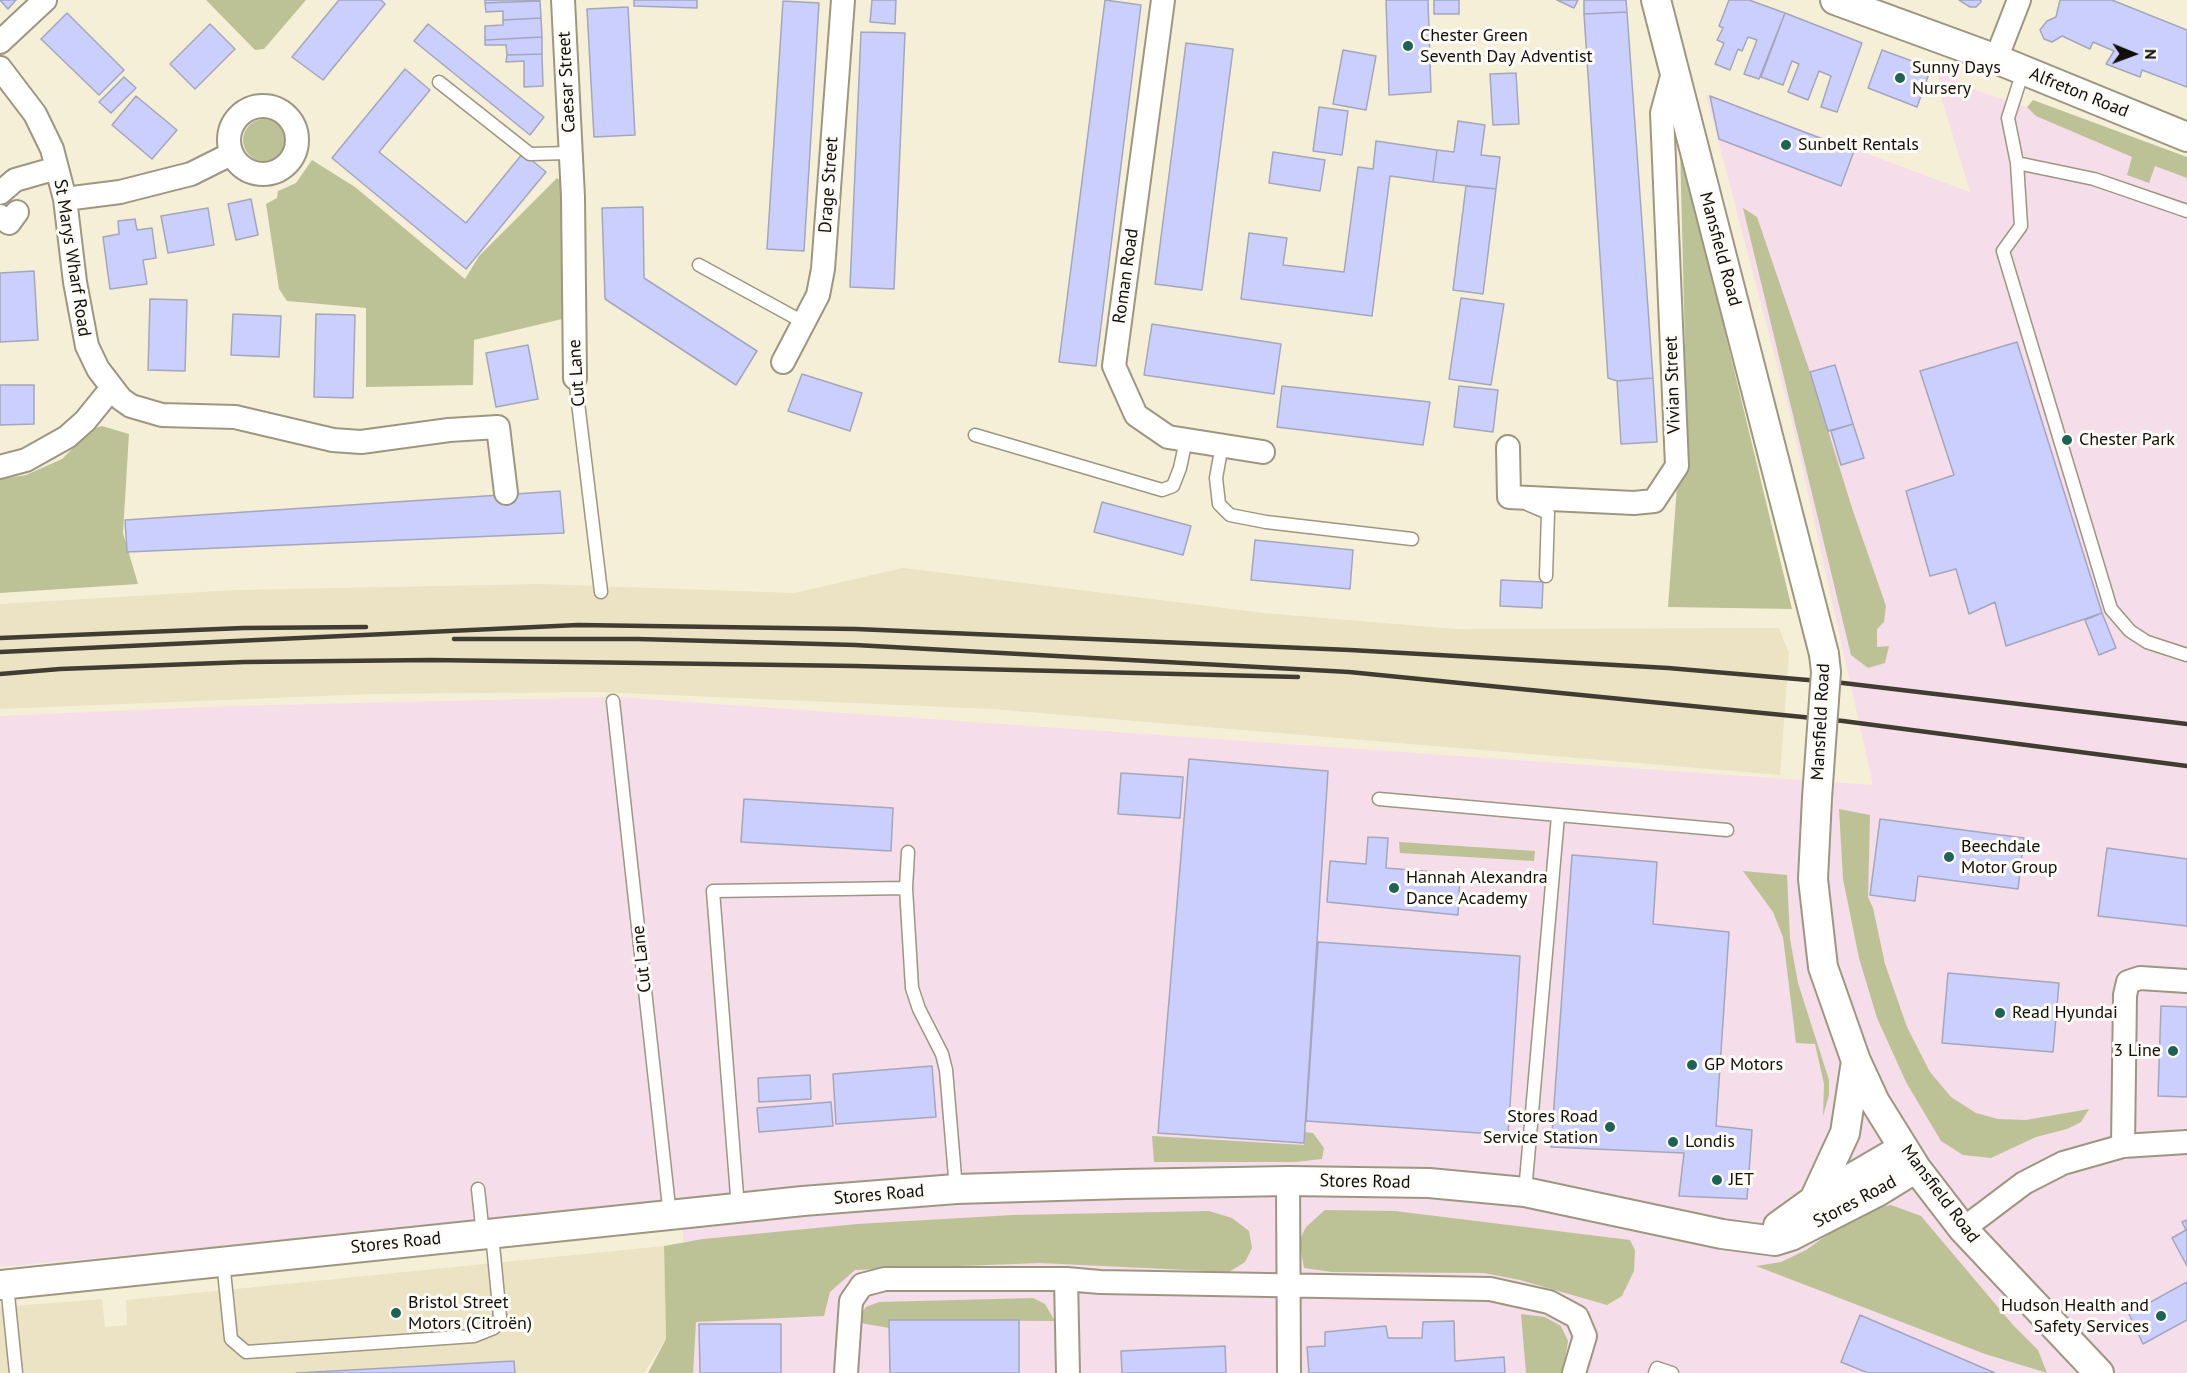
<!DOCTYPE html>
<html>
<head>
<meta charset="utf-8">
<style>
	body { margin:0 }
	#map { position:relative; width:2187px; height:1373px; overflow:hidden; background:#f6efd8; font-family:"PT Sans",sans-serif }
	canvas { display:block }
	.north { position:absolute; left:2103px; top:24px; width:60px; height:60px; -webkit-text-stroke:4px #fefcf8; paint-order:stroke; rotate:91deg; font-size:16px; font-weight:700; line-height:24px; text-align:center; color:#120f08 }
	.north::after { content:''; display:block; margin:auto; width:21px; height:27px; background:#120f08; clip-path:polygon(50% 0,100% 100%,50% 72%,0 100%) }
</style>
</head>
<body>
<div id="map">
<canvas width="2187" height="1373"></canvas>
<div class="north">N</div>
</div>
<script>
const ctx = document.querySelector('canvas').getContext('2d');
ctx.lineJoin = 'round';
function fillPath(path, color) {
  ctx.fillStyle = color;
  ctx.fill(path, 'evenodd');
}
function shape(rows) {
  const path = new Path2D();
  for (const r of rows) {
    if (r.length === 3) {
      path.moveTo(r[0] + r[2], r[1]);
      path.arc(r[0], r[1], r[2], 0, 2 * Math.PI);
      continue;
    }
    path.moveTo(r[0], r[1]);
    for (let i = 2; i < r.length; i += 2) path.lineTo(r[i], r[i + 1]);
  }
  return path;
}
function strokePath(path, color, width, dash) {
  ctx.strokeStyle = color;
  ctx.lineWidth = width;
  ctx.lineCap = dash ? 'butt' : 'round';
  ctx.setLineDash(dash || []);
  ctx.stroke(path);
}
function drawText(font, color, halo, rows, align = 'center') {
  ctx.font = font + ' "PT Sans",sans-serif';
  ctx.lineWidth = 6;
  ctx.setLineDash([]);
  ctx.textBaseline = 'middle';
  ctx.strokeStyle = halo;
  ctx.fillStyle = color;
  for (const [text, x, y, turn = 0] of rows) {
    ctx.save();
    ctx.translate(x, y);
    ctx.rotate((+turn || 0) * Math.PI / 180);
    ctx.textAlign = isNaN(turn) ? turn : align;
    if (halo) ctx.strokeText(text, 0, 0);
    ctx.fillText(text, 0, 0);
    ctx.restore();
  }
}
const built = shape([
	[903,568,1264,613,1455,629,1779,628,1789,653,1780,775,992,709,599,692,372,694,0,709,0,604,235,590,541,584,794,593],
	[664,1246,666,1339,644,1373,0,1373,0,1307,102,1299,105,1327,127,1325,126,1300]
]);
const industrial = shape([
	[1937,68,1978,91,2051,115,2187,176,2187,1373,678,1373,688,1305,681,1204,0,1267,0,716,231,706,616,697,1873,785,1792,422,1706,94,1970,192,1942,100]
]);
const green = shape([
	[206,0,306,0,264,49,255,50],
	[2033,100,2187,157,2187,178,2155,166,2149,183,2127,175,2132,157,2036,116,2027,107],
	[264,140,21],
	[1680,147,1792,609,1668,607,1677,486,1688,469],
	[312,160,355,187,465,279,479,256,557,178,564,183,562,319,474,340,473,385,366,387,366,308,287,301,279,289,266,204,277,198,278,191,296,183],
	[1743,208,1757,217,1810,372,1852,508,1886,606,1884,622,1877,629,1877,647,1889,646,1885,663,1868,668,1851,655],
	[102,426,129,434,123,533,138,584,0,593,0,479,26,475,62,459,92,429],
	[1839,809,1870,815,1868,897,1873,908,1885,964,1907,1027,1930,1072,1951,1097,1976,1113,1998,1119,2026,1120,2089,1109,2081,1122,2067,1129,2036,1137,1991,1158,1963,1155,1941,1141,1906,1082,1877,1018,1859,958,1843,879],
	[1399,842,1535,851,1534,861,1400,853],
	[1743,871,1787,875,1790,939,1798,983,1829,1080,1829,1095,1823,1116,1824,1084,1815,1044,1796,1043,1783,937,1773,912],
	[1305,1132,1313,1133,1324,1148,1322,1159,1296,1162,1154,1162,1152,1136,1304,1145],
	[1891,1205,1921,1216,2013,1325,2038,1350,2047,1373,1985,1354,1756,1266,1781,1262,1806,1250,1847,1221,1874,1208],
	[1325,1210,1395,1211,1630,1240,1635,1250,1634,1271,1622,1296,1607,1305,1520,1280,1484,1273,1332,1272,1304,1268,1299,1241,1306,1227],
	[1209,1211,1232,1218,1249,1231,1252,1248,1245,1262,1229,1272,1040,1263,855,1270,830,1292,824,1316,696,1322,693,1373,648,1373,666,1339,664,1246,703,1239,857,1224,1013,1215],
	[1033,1298,1045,1304,1055,1321,889,1320,889,1328,855,1322,866,1307,879,1302],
	[1521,1314,1545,1317,1561,1326,1568,1341,1563,1373,1526,1373]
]);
const building = shape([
	[0,0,16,0,8,9,0,0],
	[339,0,381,0,385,4,323,80,292,57,339,0],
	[485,0,540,0,540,1,485,3,485,0],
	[634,0,697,0,697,8,634,6,634,0],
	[872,0,896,0,895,24,870,22,872,0],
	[1105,0,1141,5,1096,366,1059,362,1105,0],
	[1386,0,1428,0,1431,92,1389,95,1386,0],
	[1434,0,1459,0,1459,14,1434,14,1434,0],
	[1557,0,1578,0,1574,8,1557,0],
	[1584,0,1626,0,1627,12,1584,14,1584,0],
	[1729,0,1749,0,1785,13,1759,79,1744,74,1757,40,1748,37,1742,51,1738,49,1730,70,1715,64,1724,43,1717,40,1723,28,1719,26,1729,0],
	[1959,0,1981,0,1981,2,1976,7,1970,7,1959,0],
	[2060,0,2112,0,2187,30,2187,87,2142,70,2140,77,2106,64,2114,51,2093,42,2090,49,2062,36,2052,42,2044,39,2040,30,2047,21,2056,17,2060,0],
	[540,1,541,18,503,20,503,11,486,12,485,3,540,1],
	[783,1,819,3,804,251,767,249,783,1],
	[628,7,635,135,594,137,587,9,628,7],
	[1627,12,1653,378,1617,381,1608,378,1584,14,1627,12],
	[67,13,124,70,99,95,41,39,67,13],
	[1785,13,1862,43,1837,112,1821,107,1831,76,1819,71,1808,100,1788,92,1799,64,1792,61,1783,85,1761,77,1785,13],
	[541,18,542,37,485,40,485,26,503,25,503,20,541,18],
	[210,24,235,49,195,89,170,64,210,24],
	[428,24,544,117,530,135,414,41,428,24],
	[861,32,905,33,894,289,850,287,861,32],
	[542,37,542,54,507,55,506,45,485,45,485,40,542,37],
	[1186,43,1233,49,1202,290,1155,284,1186,43],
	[1343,50,1376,56,1366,110,1333,104,1343,50],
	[1882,50,1931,68,1917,107,1868,88,1882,50],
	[542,54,543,86,524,87,524,61,506,62,507,55,542,54],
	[405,69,430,90,379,152,466,223,523,153,546,172,466,269,332,158,405,69],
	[1516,73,1519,124,1493,125,1490,74,1516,73],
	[124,77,136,88,111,113,99,102,124,77],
	[136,96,177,130,152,159,112,125,136,96],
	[1710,96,1854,151,1841,186,1719,139,1710,96],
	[1319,107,1348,111,1342,155,1313,151,1319,107],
	[1458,121,1485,125,1481,155,1500,157,1496,189,1433,182,1437,150,1454,152,1458,121],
	[1376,141,1437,150,1433,182,1390,176,1372,316,1241,299,1249,233,1287,238,1283,265,1344,272,1358,167,1373,169,1376,141],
	[1273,152,1325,160,1320,191,1269,183,1273,152],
	[1466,186,1496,189,1483,294,1453,290,1466,186],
	[251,199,258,235,236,240,228,204,251,199],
	[643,207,644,278,757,351,736,385,605,299,602,208,643,207],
	[208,208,214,245,168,253,161,216,208,208],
	[135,219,137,230,152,228,156,258,143,260,147,284,110,289,103,237,119,234,118,221,135,219],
	[34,271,38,340,0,342,0,273,34,271],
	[1461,298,1504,304,1491,385,1449,379,1461,298],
	[150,299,187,300,185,371,148,370,150,299],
	[233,314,281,316,279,357,231,355,233,314],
	[316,314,355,315,353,398,314,397,316,314],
	[1152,324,1281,344,1274,394,1144,375,1152,324],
	[2017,342,2102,613,2006,646,1995,602,1969,614,1956,569,1930,576,1906,491,1954,475,1920,371,2017,342],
	[528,345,538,399,496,407,486,353,528,345],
	[1835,365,1853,424,1828,431,1810,372,1835,365],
	[802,374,862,393,850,431,788,411,802,374],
	[1653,378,1657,442,1621,444,1617,381,1653,378],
	[0,385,34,385,34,424,0,425,0,385],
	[1282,386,1430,402,1423,445,1277,427,1282,386],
	[1459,386,1498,390,1493,432,1454,427,1459,386],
	[1853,424,1864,458,1841,465,1831,431,1853,424],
	[560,491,564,533,127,552,125,520,560,491],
	[1102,502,1191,526,1183,555,1094,532,1102,502],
	[1255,540,1353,550,1350,589,1251,580,1255,540],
	[1501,580,1543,582,1542,608,1500,606,1501,580],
	[2102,613,2116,648,2099,655,2085,620,2102,613],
	[1189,759,1328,771,1304,1143,1158,1133,1189,759],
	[1121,773,1183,777,1180,818,1118,814,1121,773],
	[744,799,893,808,891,851,741,842,744,799],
	[1880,819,2024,838,2018,889,1918,876,1915,901,1870,895,1880,819],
	[1368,837,1388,838,1386,868,1460,874,1458,915,1327,902,1330,861,1366,864,1368,837],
	[2107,848,2187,859,2187,926,2098,916,2107,848],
	[1572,855,1657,862,1653,924,1729,932,1716,1126,1752,1130,1747,1199,1679,1196,1684,1153,1551,1147,1572,855],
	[1318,942,1520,956,1508,1135,1306,1121,1318,942],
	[1948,973,2059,983,2053,1052,1942,1043,1948,973],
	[2161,1006,2187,1007,2187,1097,2158,1096,2161,1006],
	[932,1066,936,1117,836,1124,833,1074,932,1066],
	[810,1075,811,1099,759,1102,758,1078,810,1075],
	[831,1102,833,1126,759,1132,757,1108,831,1102],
	[2187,1220,2187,1266,2172,1238,2186,1230,2182,1222,2187,1220],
	[2187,1282,2187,1320,2143,1344,2129,1314,2187,1282],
	[1860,1315,1995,1373,1868,1373,1841,1362,1860,1315],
	[889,1320,1019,1320,1019,1373,890,1373,889,1320],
	[1454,1321,1455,1361,1504,1357,1505,1373,1309,1373,1307,1347,1325,1346,1325,1332,1386,1326,1388,1338,1422,1338,1423,1322,1454,1321],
	[699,1324,781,1324,781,1373,700,1373,699,1324],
	[1225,1346,1226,1373,1122,1373,1121,1351,1225,1346],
	[514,1361,515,1373,296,1373,514,1361]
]);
const service = shape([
	[2023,71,2008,118,2017,163,2021,226,2003,251,2111,609,2130,631,2147,642,2187,655],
	[439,82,530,154,570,153],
	[2017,163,2094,179,2187,211],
	[699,265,805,323],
	[575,378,601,592],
	[975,435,1162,490,1173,486,1180,468,1186,440],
	[1222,445,1216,478,1219,504,1230,515,1266,522,1412,539],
	[1527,504,1548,513,1546,576],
	[613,701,670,1216],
	[1379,799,1727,830],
	[908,852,906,888,912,988,919,1009,942,1054,946,1070,956,1189],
	[478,1189,483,1235],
	[1525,1192,1558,816],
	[738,1208,713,891,906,888],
	[223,1261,231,1339,246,1352,474,1336,494,1328,500,1317,492,1234],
	[7,1285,16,1373],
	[1655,1373,1657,1368,1672,1373]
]);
const minor = shape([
	[563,0,573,197,575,378],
	[1163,0,1114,366,1136,415,1168,437,1263,452],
	[0,42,45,0],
	[1996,59,2019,0],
	[0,68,35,114,52,149,65,199,75,282,87,346,98,369,121,399,131,406,162,415,235,417,333,440,361,442,449,430,498,427,506,493],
	[263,140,34],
	[0,193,15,180,57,168],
	[65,199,120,192,175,178,191,174,231,154],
	[0,216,9,223,17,212],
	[783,362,818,295,823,269,843,0],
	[1508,447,1509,497,1634,503,1654,501,1677,466,1662,113,1674,69],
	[0,467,26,460,67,437,85,421,111,389],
	[2123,1146,2125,995,2128,982,2140,978,2187,981],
	[1288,1181,1289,1373],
	[1963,1229,2024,1183,2063,1163,2123,1146,2187,1142],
	[1066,1279,1068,1373],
	[846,1373,851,1301,862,1285,885,1279,1066,1279,1100,1282,1490,1289,1549,1302,1577,1317,1585,1336,1574,1373]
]);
const tertiary = shape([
	[1656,0,1824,654],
	[1835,0,1996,59,2187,137],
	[1817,798,1813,879,1823,967,1856,1061,1875,1102,1916,1168,1963,1229,2099,1373],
	[1814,1200,1845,1133,1856,1061],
	[1778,1226,1814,1200,1903,1148],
	[0,1285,803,1201,956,1189,1125,1184,1288,1181,1429,1183,1525,1192,1722,1234,1775,1241,1791,1236,1877,1192,1916,1168]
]);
const rail = shape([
	[0,638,243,628,366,627],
	[454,639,638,639,855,645,1349,672,1843,721,2187,766],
	[0,652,578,625,856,629,1350,650,1668,668,1843,683,2187,724],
	[0,674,60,669,245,662,431,660,855,666,1298,677]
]);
const tertiaryBridge = shape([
	[1817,798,1826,672,1824,654]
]);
const markers = [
	[1408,46,6,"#1e6355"],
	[1900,78,6,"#1e6355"],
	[1786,145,6,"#1e6355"],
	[2067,440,6,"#1e6355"],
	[1949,857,6,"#1e6355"],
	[1394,888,6,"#1e6355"],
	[2000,1013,6,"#1e6355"],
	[2173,1051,6,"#1e6355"],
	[1692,1065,6,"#1e6355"],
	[1610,1127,6,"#1e6355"],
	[1673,1142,6,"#1e6355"],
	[1717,1180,6,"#1e6355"],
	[396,1313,6,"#1e6355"],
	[2161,1316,6,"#1e6355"]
];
const poiNames = [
	["Chester Green",1420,36],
	["Seventh Day Adventist",1420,57],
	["Sunny Days",1912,68],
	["Nursery",1912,89],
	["Sunbelt Rentals",1798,145],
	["Chester Park",2079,440],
	["Beechdale",1961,847],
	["Motor Group",1961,868],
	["Hannah Alexandra",1406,878],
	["Dance Academy",1406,899],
	["Read Hyundai",2012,1013],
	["3 Line",2161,1051,"right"],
	["GP Motors",1704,1065],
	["Stores Road",1598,1117,"right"],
	["Service Station",1598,1138,"right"],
	["Londis",1685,1142],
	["JET",1729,1180],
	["Bristol Street",408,1303],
	["Motors (Citroën)",408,1324],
	["Hudson Health and",2149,1306,"right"],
	["Safety Services",2149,1327,"right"]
];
const streetNames = [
	["Caesar Street",567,82,-93],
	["Alfreton Road",2079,93,22],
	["Drage Street",829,185,-86],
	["Mansfield Road",1720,249,75],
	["St Marys Wharf Road",72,258,81],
	["Roman Road",1126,276,-82],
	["Cut Lane",577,373,-94],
	["Vivian Street",1673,385,-92],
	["Mansfield Road",1821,722,-87],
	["Cut Lane",642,959,-96],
	["Stores Road",1365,1182,1],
	["Mansfield Road",1940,1194,53],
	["Stores Road",879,1195,-5],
	["Stores Road",1855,1202,-28],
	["Stores Road",396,1243,-6]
];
fillPath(built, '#ece2c4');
fillPath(industrial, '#f5dde9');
fillPath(green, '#bdc296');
fillPath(building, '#cbcffe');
strokePath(building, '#a4a6bb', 1.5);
strokePath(service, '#9d9681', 15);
strokePath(minor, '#9d9681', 26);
strokePath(tertiary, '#9d9681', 32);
strokePath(service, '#fff', 12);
strokePath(minor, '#fff', 22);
strokePath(tertiary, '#fff', 28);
strokePath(rail, '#403c32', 4.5);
strokePath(tertiaryBridge, '#9d9681', 32, []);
strokePath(tertiaryBridge, '#fff', 28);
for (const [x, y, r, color] of markers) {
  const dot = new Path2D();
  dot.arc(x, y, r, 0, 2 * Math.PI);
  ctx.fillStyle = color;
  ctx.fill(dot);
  strokePath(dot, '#fefcf8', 2);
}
drawText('18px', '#120f08', '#fefcf8', poiNames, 'left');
drawText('18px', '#120f08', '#fefcf8', streetNames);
</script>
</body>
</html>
